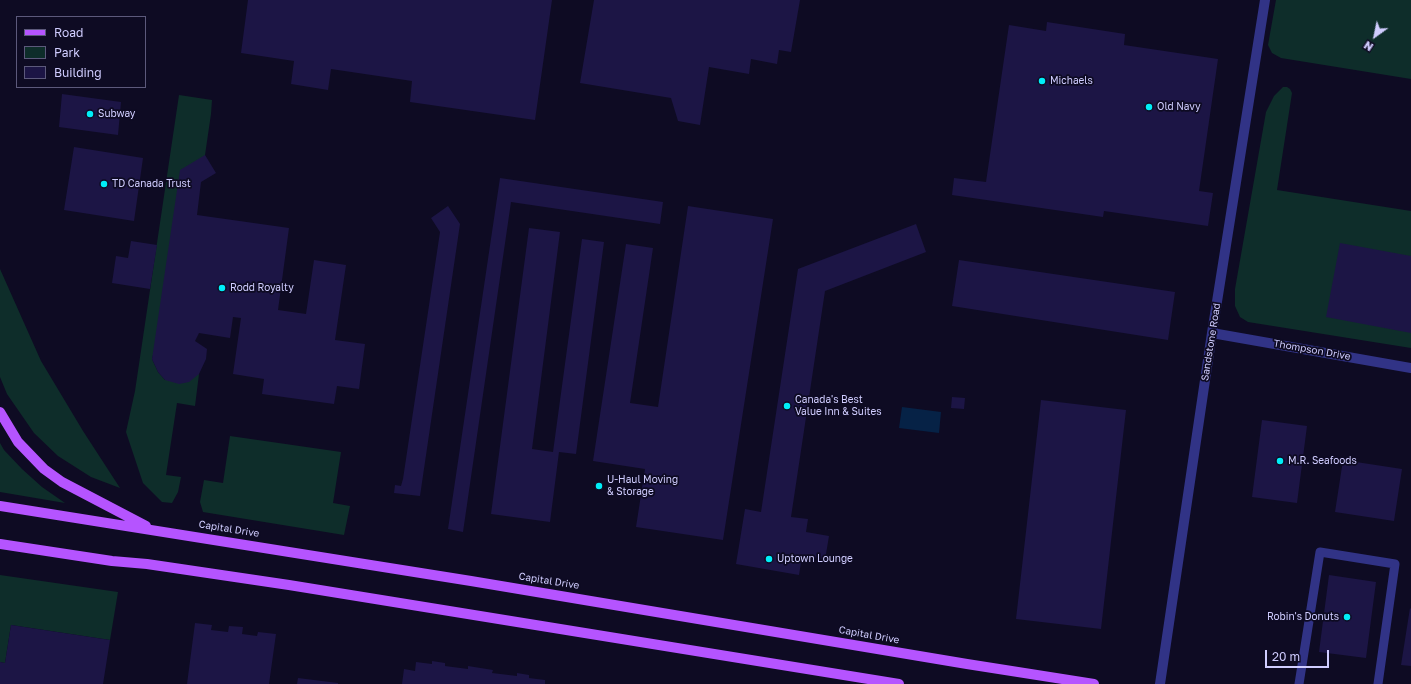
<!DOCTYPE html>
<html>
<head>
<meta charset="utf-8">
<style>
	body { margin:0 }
	#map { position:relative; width:1411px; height:684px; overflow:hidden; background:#0e0b23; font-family:"Golos Text",sans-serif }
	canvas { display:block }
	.legend { position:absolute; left:16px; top:16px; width:130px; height:72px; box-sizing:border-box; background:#0e0b23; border:1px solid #5c597b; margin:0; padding:5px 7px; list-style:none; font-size:12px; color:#d0cdff }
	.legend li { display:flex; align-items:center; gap:8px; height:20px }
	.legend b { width:20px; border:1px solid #5c597b }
	.north { position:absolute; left:1355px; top:16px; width:40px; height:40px; -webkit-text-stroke:3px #0e0b23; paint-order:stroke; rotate:213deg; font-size:11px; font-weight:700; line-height:16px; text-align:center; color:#d0cdff }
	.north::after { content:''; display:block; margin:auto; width:14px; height:18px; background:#d0cdff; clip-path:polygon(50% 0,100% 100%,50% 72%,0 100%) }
	.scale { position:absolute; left:1265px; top:650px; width:64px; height:18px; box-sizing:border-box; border:2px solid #d0cdff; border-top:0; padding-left:5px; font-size:12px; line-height:14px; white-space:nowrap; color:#d0cdff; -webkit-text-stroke:3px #0e0b23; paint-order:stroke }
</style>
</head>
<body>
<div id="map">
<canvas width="1411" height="684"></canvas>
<ul class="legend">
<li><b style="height:5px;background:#b554ff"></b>Road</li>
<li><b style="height:11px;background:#0e2d2a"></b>Park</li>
<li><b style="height:11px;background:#1c1545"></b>Building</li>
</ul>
<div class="north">N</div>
<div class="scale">20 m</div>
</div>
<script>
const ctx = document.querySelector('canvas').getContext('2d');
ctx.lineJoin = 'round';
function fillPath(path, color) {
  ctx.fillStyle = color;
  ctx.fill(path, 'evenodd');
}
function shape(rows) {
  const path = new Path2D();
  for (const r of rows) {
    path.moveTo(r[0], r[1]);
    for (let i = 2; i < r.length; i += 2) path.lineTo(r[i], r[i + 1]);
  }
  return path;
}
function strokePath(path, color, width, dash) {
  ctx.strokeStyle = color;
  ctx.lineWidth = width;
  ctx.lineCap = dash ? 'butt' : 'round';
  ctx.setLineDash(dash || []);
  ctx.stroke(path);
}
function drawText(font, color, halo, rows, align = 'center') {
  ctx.font = font + ' "Golos Text",sans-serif';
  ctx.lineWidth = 3.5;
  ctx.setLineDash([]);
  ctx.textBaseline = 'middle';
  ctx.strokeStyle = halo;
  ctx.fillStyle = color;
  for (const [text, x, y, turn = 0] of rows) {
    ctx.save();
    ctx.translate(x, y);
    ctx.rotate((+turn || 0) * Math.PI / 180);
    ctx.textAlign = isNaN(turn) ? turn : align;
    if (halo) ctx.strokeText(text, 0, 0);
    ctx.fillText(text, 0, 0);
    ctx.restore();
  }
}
const green = shape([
	[1276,0,1411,0,1411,79,1281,58,1272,53,1268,45],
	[1283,87,1287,87,1290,89,1292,93,1277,190,1411,211,1411,348,1248,322,1240,317,1235,306,1235,289,1266,112,1274,96],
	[179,95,212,100,211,114,205,155,152,359,158,372,165,380,199,374,195,406,177,403,166,475,181,477,178,492,172,503,162,502,143,483,126,432,135,391],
	[0,269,41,361,83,431,120,488,91,477,58,456,34,433,7,394,0,377],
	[230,436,341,452,333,503,350,506,344,535,203,512,200,502,204,480,223,483],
	[0,443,4,450,22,469,42,487,65,503,0,492],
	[0,575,118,592,110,640,11,625,5,663,0,662]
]);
const water = shape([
	[902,407,941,412,939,433,899,428]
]);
const building = shape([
	[248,0,552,0,535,120,410,102,412,81,331,69,328,90,291,84,294,61,241,53],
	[594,0,800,0,791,52,779,50,777,64,751,59,749,74,709,67,700,125,678,121,671,98,580,83],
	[1047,22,1125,34,1124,45,1218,59,1199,191,1213,193,1208,226,1104,211,1103,217,952,195,954,178,986,182,1009,25,1046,31],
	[62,94,121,102,118,135,59,127],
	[74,147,143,158,134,221,64,210],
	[205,155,216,173,201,182,197,215,289,228,278,310,306,314,314,260,346,265,335,340,365,344,359,389,337,386,334,404,262,394,264,379,233,374,241,318,233,317,230,338,199,333,195,341,207,349,206,359,199,374,189,382,179,384,165,380,158,372,152,359,180,170],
	[500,178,663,202,660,224,511,202,463,532,448,529],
	[448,206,460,224,420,496,394,493,395,485,401,486,403,479,440,232,431,218],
	[688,206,773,219,723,540,636,527,645,469,593,461,626,244,653,248,630,403,658,407],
	[916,224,926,252,825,291,791,517,808,519,806,532,829,536,825,560,802,556,799,575,736,564,745,509,761,512,798,269],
	[529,228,560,232,532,449,553,452,582,239,604,242,576,454,559,452,550,522,491,514],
	[131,241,157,245,150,289,112,283,116,256,128,258],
	[1340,243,1411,256,1411,333,1326,317],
	[959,260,1175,292,1168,340,952,306],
	[952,397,965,398,964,409,951,408],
	[1041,400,1126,410,1101,629,1016,619],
	[1262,420,1307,426,1297,503,1252,497],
	[1343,460,1402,469,1394,521,1335,512],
	[1329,575,1376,582,1366,658,1319,652],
	[1410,608,1411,609,1411,666,1401,665],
	[195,623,212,625,211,630,228,632,229,626,243,627,242,634,257,636,258,632,276,634,269,684,187,684],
	[11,625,110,640,103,684,0,684,0,662,5,663],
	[432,661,445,663,445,666,468,669,468,666,493,670,492,673,517,676,517,673,529,675,529,678,545,680,545,684,402,684,404,669,415,671,416,662,432,664],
	[298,678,338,683,338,684,297,684]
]);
const lane = shape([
	[1299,684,1320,552,1395,564,1378,684]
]);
const street = shape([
	[1212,333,1411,368],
	[1160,684,1212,333,1265,0]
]);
const primary = shape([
	[0,412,18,442,44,469,62,482,146,526],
	[0,506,471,581,967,664,1094,684],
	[0,544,112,561,147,564,289,585,899,684]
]);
const markers = [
	[1042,81,4,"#00eef8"],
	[1149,107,4,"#00eef8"],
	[90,114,4,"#00eef8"],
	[104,184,4,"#00eef8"],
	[222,288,4,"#00eef8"],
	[787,406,4,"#00eef8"],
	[1280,461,4,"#00eef8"],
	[599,486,4,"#00eef8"],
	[769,559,4,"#00eef8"],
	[1347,617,4,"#00eef8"]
];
const poiNames = [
	["Michaels",1050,81],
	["Old Navy",1157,107],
	["Subway",98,114],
	["TD Canada Trust",112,184],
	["Rodd Royalty",230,288],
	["Canada's Best",795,400],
	["Value Inn & Suites",795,412],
	["M.R. Seafoods",1288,461],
	["U-Haul Moving",607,480],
	["& Storage",607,492],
	["Uptown Lounge",777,559],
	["Robin's Donuts",1339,617,"right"]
];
const streetNames = [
	["Sandstone Road",1211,342,-81],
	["Thompson Drive",1312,350,10],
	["Capital Drive",229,529,9],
	["Capital Drive",549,581,9],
	["Capital Drive",869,635,10]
];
fillPath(green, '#0e2d2a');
fillPath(water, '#062246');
fillPath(building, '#1c1545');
strokePath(lane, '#313386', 9);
strokePath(street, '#313386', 10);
strokePath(primary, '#b554ff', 10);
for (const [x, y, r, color] of markers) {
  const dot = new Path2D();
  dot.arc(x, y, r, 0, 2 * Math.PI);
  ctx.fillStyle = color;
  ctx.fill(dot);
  strokePath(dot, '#0e0b23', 1.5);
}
drawText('10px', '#d0cdff', '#0e0b23', poiNames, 'left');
drawText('10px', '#d0cdff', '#0e0b23', streetNames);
</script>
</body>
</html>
